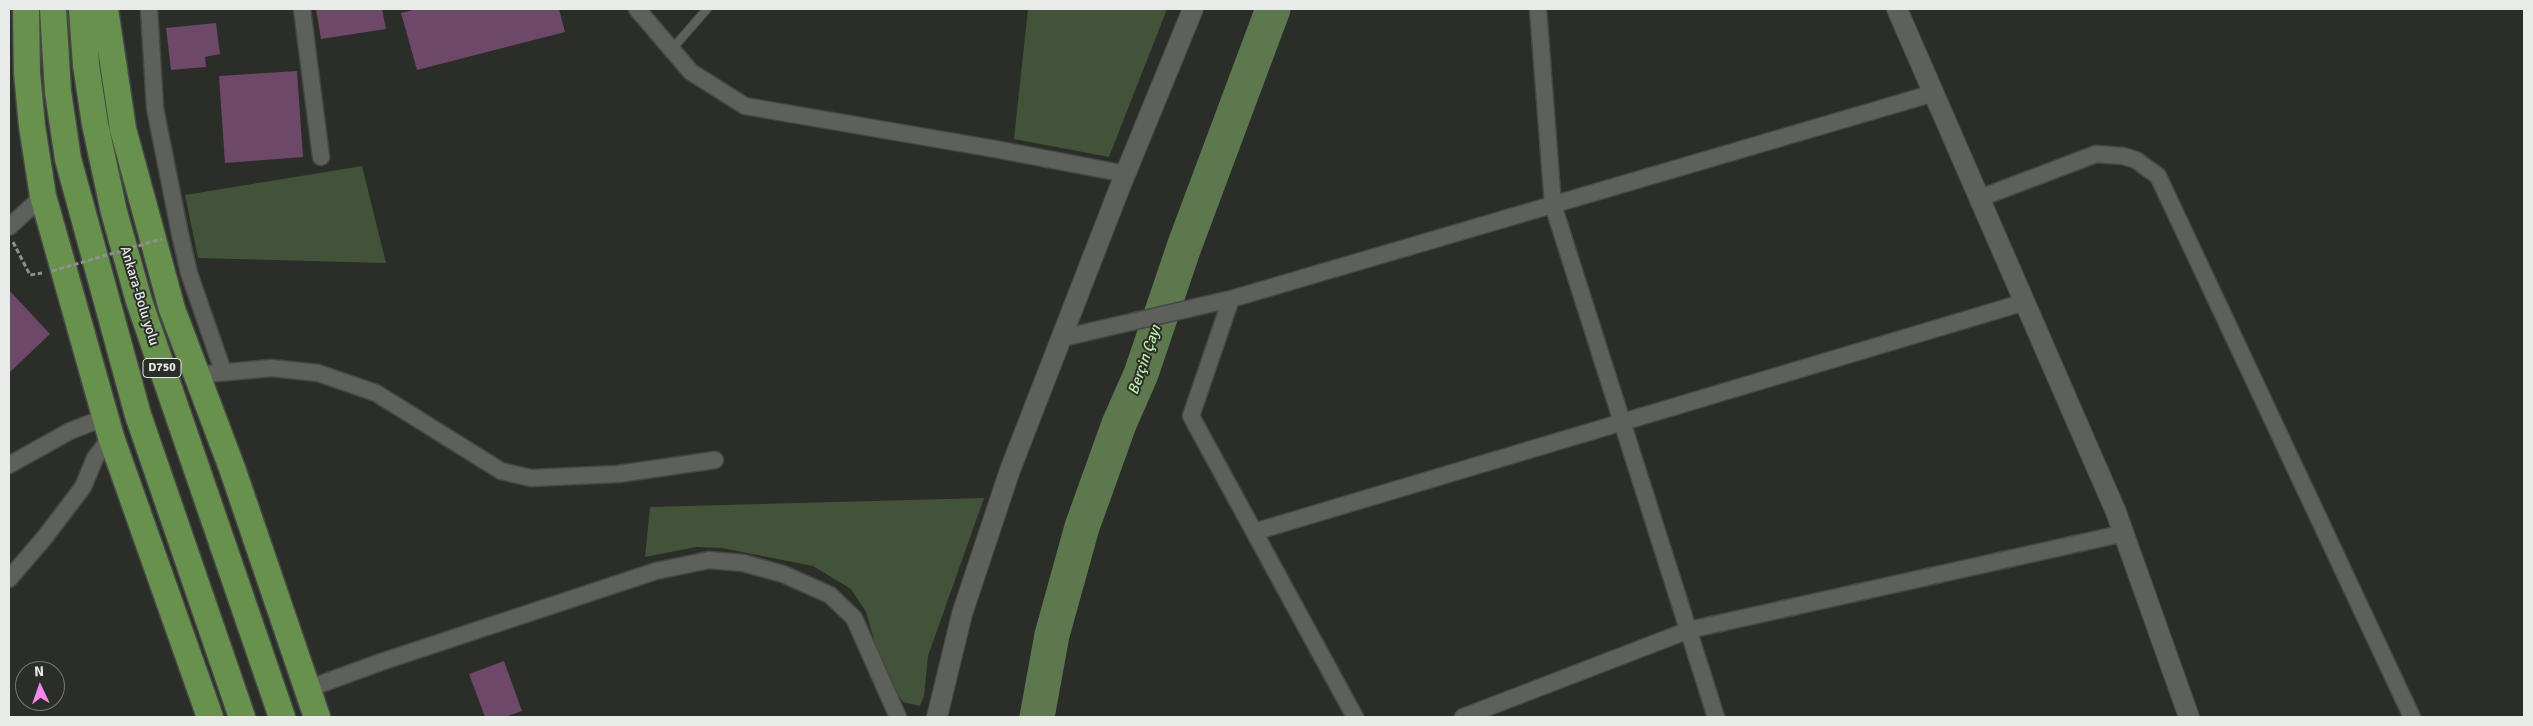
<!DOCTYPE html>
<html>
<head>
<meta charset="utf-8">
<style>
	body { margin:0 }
	#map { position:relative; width:2533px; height:726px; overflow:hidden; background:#2a2d28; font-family:Signika,sans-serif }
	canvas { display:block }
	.frame { position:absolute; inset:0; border:10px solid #e9ebe8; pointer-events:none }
	.north { position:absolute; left:15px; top:661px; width:50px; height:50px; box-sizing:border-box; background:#2a2d28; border:1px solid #767975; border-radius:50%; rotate:357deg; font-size:14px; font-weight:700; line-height:20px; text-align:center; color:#e9ebe8 }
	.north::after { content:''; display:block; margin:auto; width:18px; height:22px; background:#f788eb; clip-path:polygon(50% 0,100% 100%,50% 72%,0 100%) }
</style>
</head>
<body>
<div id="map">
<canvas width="2533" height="726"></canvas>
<div class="frame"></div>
<div class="north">N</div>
</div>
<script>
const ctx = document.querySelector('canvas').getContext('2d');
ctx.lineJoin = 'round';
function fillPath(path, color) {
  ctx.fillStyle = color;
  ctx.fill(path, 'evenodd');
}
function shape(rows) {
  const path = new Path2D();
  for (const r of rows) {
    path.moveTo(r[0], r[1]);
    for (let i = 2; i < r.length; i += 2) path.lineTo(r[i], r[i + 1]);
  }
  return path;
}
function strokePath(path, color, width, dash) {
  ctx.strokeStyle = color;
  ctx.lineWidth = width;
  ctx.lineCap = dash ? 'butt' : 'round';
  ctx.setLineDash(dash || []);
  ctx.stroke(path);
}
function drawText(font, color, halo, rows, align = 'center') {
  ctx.font = font + ' Signika,sans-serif';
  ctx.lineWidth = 4;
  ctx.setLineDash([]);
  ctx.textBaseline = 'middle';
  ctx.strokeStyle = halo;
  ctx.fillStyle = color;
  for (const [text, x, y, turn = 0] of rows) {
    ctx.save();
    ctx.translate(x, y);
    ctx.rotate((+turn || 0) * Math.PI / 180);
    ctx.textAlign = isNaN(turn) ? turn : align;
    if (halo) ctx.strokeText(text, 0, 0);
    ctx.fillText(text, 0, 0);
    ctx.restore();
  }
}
const green = shape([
	[1028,9,1167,9,1109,157,1014,139],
	[362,166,386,263,198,258,185,195],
	[984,498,928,656,924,696,920,706,903,702,884,675,866,612,851,589,813,566,722,548,696,547,645,557,650,507]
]);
const river = shape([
	[1037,717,1052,635,1082,527,1119,424,1141,374,1184,247,1273,9]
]);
const building = shape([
	[316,9,382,9,386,29,321,39],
	[417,9,559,9,565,32,417,70,401,13],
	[216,23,220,54,205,57,206,67,171,70,166,28],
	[297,71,303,157,225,163,219,76],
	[9,290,50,334,9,373],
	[504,661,522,711,505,717,485,717,469,674]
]);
const path = shape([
	[13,242,30,275,42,273]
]);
const service = shape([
	[672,49,707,9]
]);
const minor = shape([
	[149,9,155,108,180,234,189,273,223,371],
	[302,9,321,157],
	[637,9,691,72,745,106,995,149,1126,174],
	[1538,9,1553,205,1716,717],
	[1980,198,2096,154,2123,156,2136,160,2158,176,2412,717],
	[9,227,43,196],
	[1231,299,1191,416,1355,717],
	[1062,338,1231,299,1934,93],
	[197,375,271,368,318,373,376,393,501,471,531,478,618,474,715,460],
	[9,465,70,431,106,417],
	[1254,532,2025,302],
	[9,579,45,537,83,487,95,458,111,437],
	[307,689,381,662,656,571,709,560,743,563,783,574,830,595,854,618,898,717],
	[1463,717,1689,630,2125,533]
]);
const tertiary = shape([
	[1897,9,2116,512,2189,717],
	[937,717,962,614,1010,470,1120,187,1193,9]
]);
const trunk = shape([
	[26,9,27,73,32,126,43,196,111,437,210,717],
	[53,9,58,92,68,159,138,415,242,717],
	[82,9,86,65,95,124,114,212,139,301,282,717],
	[105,9,123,129,172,309,232,468,317,717]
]);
const pathBridge = shape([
	[52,271,162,239]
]);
const shields = [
	[162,368,38]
];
const shieldNames = [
	["D750",162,368]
];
const streetNames = [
	["Ankara-Bolu yolu",139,296,73]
];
const waterNames = [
	["Berçin Çayı",1145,360,-71]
];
fillPath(green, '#43533a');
strokePath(river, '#5d774e', 35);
fillPath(building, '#6d4868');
strokePath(service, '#464845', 10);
strokePath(minor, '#464845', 19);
strokePath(tertiary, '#464845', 22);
strokePath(trunk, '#464845', 29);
strokePath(path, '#8e908d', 3, [5, 2.5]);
strokePath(service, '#5d605b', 8);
strokePath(minor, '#5d605b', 16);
strokePath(tertiary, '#5d605b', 20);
strokePath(trunk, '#68914e', 26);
strokePath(pathBridge, '#8e908d', 3, [5, 2.5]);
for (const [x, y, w] of shields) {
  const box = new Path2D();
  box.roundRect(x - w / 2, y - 9.5, w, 19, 4);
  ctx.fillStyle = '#2a2d28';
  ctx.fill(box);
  strokePath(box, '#e9ebe8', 1);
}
drawText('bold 12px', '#e9ebe8', null, shieldNames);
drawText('14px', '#e9ebe8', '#2a2d28', streetNames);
drawText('italic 15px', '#bfeaa8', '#2a2d28', waterNames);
</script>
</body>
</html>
